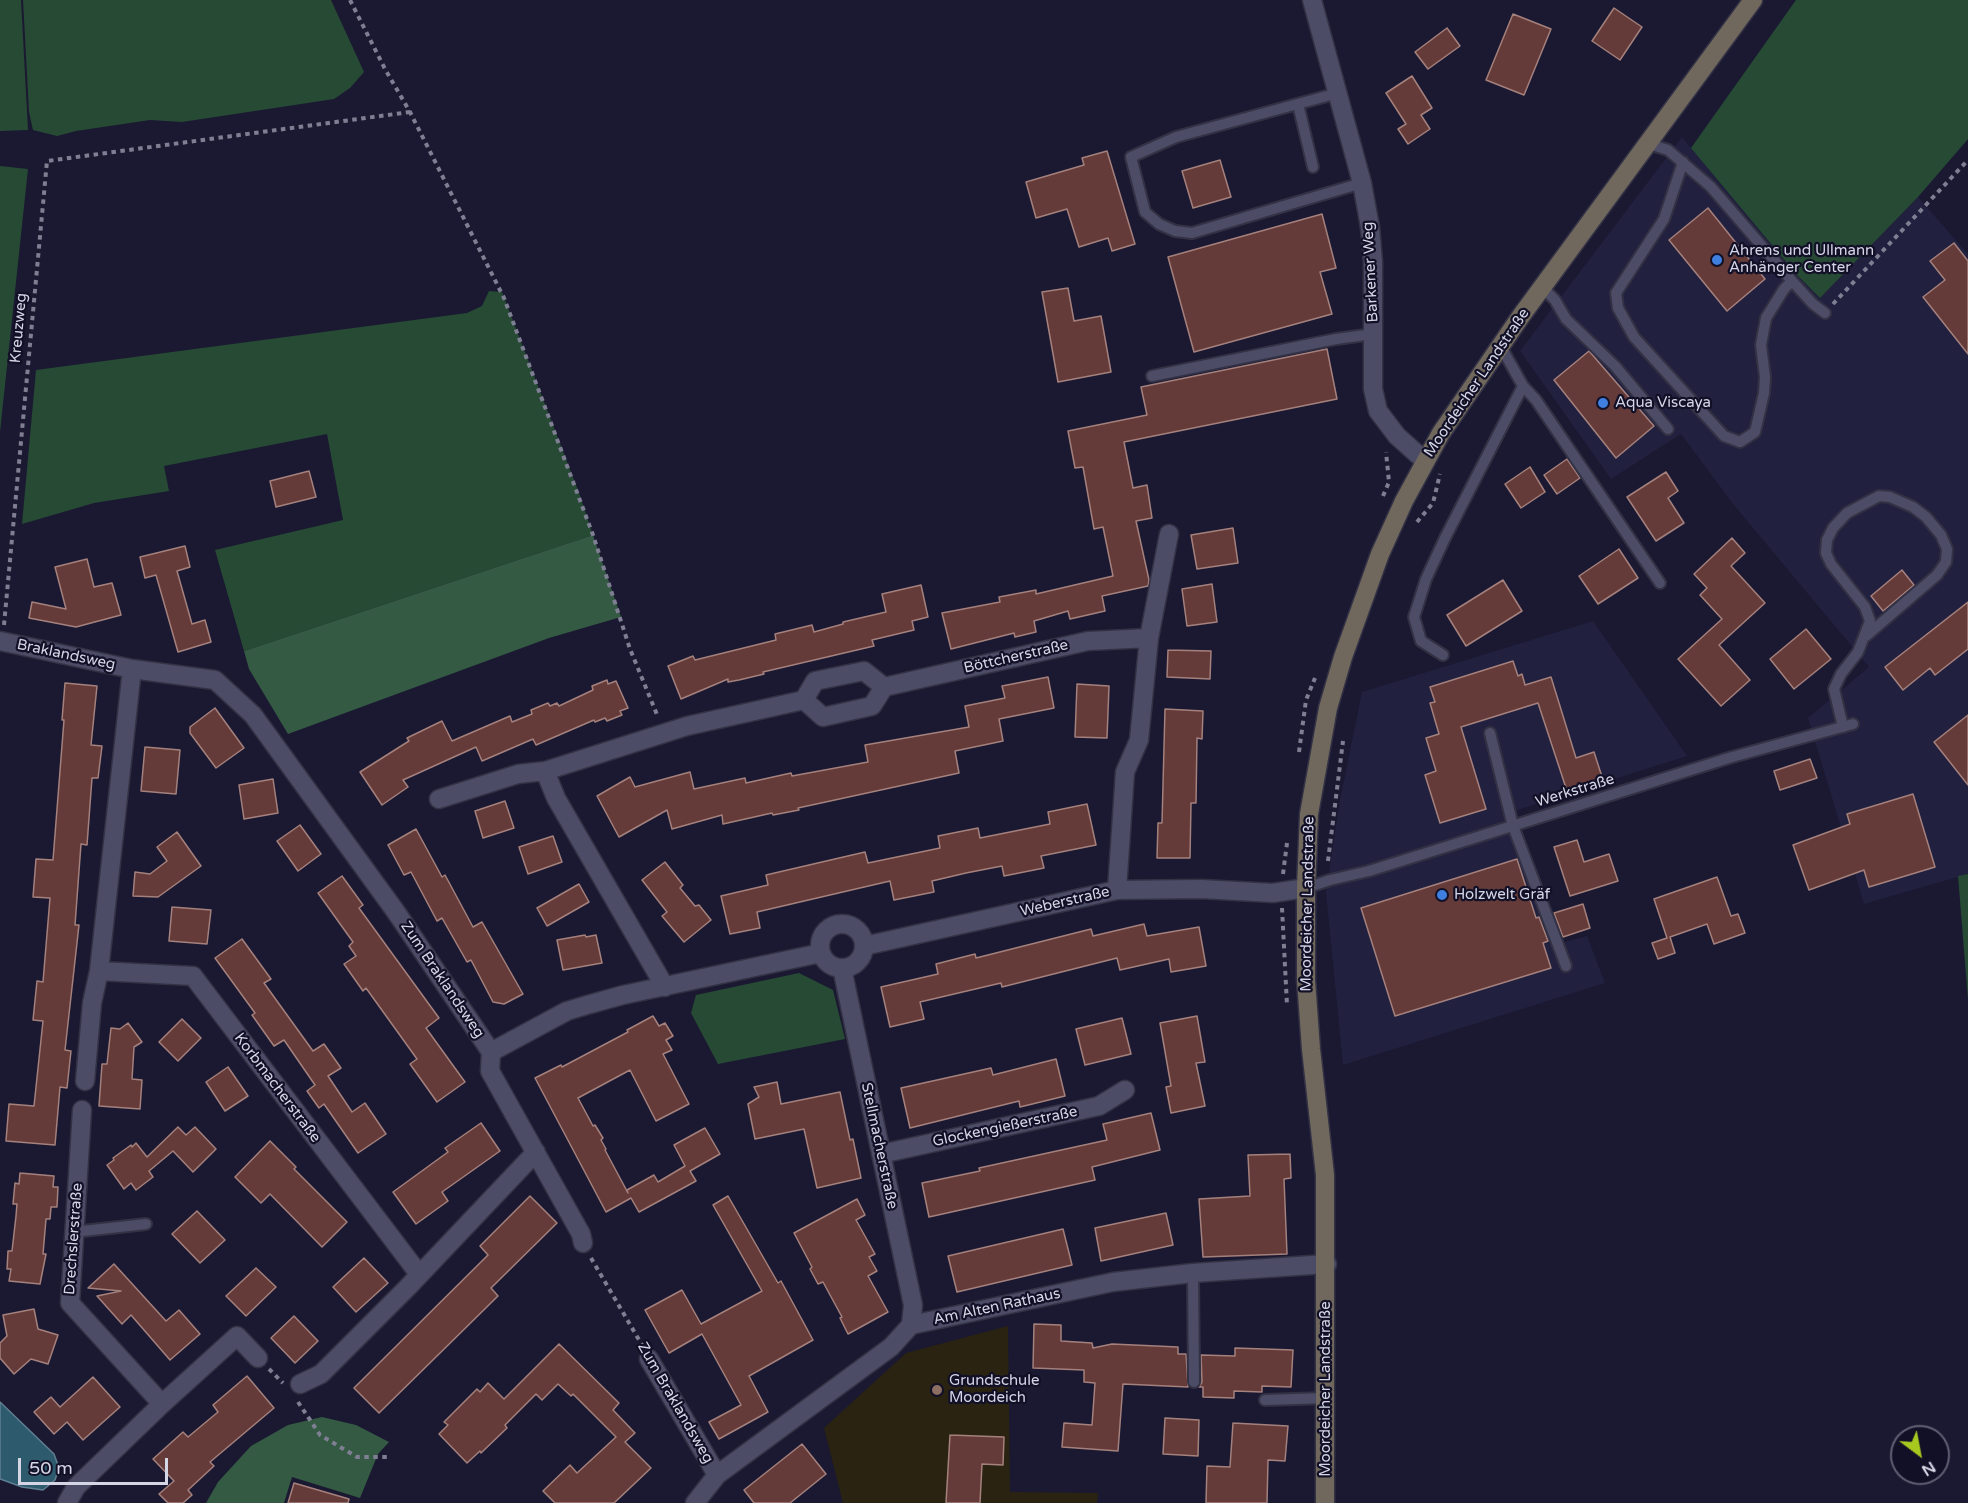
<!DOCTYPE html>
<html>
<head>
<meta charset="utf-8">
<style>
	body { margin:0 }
	#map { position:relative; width:1968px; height:1503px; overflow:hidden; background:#1a1931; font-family:"Varela Round",sans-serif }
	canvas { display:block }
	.north { position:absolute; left:1890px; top:1425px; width:60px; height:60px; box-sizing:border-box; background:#111027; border:2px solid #5f5f73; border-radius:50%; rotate:148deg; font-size:16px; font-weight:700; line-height:24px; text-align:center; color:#d4d5e5 }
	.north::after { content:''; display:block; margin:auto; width:21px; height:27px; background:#a7c81f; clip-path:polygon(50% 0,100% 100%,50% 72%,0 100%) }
	.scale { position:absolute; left:18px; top:1458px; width:150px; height:27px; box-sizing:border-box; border:3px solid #d4d5e5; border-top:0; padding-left:8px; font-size:18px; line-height:21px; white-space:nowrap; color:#d4d5e5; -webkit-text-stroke:4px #111027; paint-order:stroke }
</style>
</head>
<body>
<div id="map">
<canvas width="1968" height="1503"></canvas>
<div class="north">N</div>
<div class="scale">50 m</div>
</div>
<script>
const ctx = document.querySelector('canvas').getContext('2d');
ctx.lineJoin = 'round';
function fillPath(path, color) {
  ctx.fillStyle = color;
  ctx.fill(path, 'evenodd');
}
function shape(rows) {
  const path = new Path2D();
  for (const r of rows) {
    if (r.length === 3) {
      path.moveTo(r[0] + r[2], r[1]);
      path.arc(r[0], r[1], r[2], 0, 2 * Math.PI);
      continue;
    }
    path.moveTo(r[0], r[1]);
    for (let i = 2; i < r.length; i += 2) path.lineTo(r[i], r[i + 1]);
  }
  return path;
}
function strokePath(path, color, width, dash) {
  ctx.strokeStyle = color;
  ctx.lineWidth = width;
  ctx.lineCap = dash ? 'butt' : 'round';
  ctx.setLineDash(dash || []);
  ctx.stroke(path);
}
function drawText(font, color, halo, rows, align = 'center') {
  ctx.font = font + ' "Varela Round",sans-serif';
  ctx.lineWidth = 4.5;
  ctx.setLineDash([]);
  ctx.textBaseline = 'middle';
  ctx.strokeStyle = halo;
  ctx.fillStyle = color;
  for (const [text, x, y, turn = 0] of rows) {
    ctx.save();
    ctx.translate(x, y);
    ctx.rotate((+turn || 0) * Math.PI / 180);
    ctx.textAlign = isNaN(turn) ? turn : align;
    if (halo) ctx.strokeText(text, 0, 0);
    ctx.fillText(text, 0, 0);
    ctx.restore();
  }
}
const built = shape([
	[1682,137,1797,275,1820,298,1918,197,1968,254,1968,874,1864,904,1808,718,1869,667,1733,504,1681,434,1611,479,1520,351],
	[1593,621,1687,756,1514,811,1561,943,1587,936,1605,983,1343,1065,1326,892,1340,800,1362,692]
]);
const education = shape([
	[1008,1326,1010,1492,1098,1493,1097,1503,843,1503,824,1428,906,1353]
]);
const green = shape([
	[0,0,21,0,28,130,0,131],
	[23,0,331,0,364,72,350,88,334,99,182,122,150,120,76,131,57,136,33,130,29,112],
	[1796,0,1968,0,1968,139,1918,197,1820,298,1797,275,1691,148],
	[0,166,28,169,0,432],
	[489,291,502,292,579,493,593,535,244,651,215,550,343,520,327,434,164,466,169,491,94,503,22,524,36,370,467,313,482,306],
	[1968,874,1968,1000,1958,876],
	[799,973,833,990,845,1039,718,1064,691,1013,696,995]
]);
const forest = shape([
	[593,535,621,617,549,638,288,734,249,669,244,651],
	[322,1417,356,1425,389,1442,378,1454,360,1498,292,1477,284,1503,206,1503,218,1482,251,1446,288,1425]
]);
const water = shape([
	[0,1402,54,1454,59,1468,55,1480,43,1490,22,1487,0,1479,0,1402]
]);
const building = shape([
	[1614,8,1642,27,1620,60,1592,41,1614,8],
	[1513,14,1551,29,1524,95,1486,80,1513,14],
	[1447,28,1460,46,1428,69,1415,52,1447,28],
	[1412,76,1432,108,1421,115,1430,129,1408,144,1398,129,1406,124,1386,93,1412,76],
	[1107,151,1135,244,1112,251,1108,238,1079,247,1067,209,1036,218,1026,182,1084,165,1082,158,1107,151],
	[1220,160,1231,197,1193,208,1182,171,1220,160],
	[1708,208,1765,279,1727,311,1669,240,1708,208],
	[1322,214,1336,268,1320,272,1332,314,1194,352,1168,257,1322,214],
	[1954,243,1968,261,1968,354,1923,297,1945,280,1930,261,1954,243],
	[1068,288,1074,321,1101,316,1111,372,1058,382,1042,292,1068,288],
	[1327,349,1337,399,1124,442,1133,488,1147,485,1152,518,1136,521,1149,580,1148,586,1102,596,1105,611,1070,619,1068,611,1034,621,1036,632,1015,637,1014,633,951,649,942,613,1000,602,999,597,1036,590,1036,594,1113,576,1103,527,1094,529,1083,467,1075,468,1068,431,1147,415,1141,387,1327,349],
	[1589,351,1654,426,1616,458,1554,380,1589,351],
	[1567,459,1580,478,1557,494,1544,475,1567,459],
	[1530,467,1545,492,1521,508,1505,484,1530,467],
	[309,471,316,497,276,507,270,481,309,471],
	[1666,472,1678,491,1668,498,1684,523,1656,541,1627,497,1666,472],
	[1233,528,1238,563,1197,569,1191,535,1233,528],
	[1732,538,1745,553,1731,566,1765,603,1719,645,1750,680,1721,706,1678,659,1722,619,1700,595,1707,588,1694,574,1732,538],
	[185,546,190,567,177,571,192,624,205,620,211,642,178,652,156,575,145,578,140,557,185,546],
	[1619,549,1638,578,1598,604,1579,576,1619,549],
	[87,559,94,587,112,583,121,615,76,627,29,618,32,602,66,609,55,567,87,559],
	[1902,570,1914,585,1883,611,1871,596,1902,570],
	[1503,580,1522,611,1466,646,1447,615,1503,580],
	[1212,584,1217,622,1187,626,1182,589,1212,584],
	[921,585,928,617,912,621,914,630,872,640,874,646,763,672,764,674,739,680,728,682,728,679,681,699,668,666,693,656,695,660,776,640,775,634,812,625,814,632,843,624,843,622,886,612,882,594,921,585],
	[1968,602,1968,649,1935,675,1930,668,1903,690,1885,667,1968,602],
	[1806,629,1831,659,1794,689,1770,659,1806,629],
	[1168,650,1211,651,1210,679,1167,677,1168,650],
	[1513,661,1518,676,1522,674,1525,685,1551,677,1576,758,1594,752,1603,780,1567,791,1538,703,1461,727,1486,809,1440,823,1425,775,1436,771,1426,738,1439,734,1430,703,1435,702,1430,687,1513,661],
	[1048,677,1054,708,999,719,1003,741,955,751,959,773,798,808,799,810,773,815,772,813,723,824,722,815,672,829,667,810,619,837,597,796,630,777,635,787,690,772,694,789,745,778,746,783,791,773,792,776,868,762,865,745,969,727,965,706,1005,698,1002,686,1048,677],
	[607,680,608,684,616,681,628,708,620,711,622,715,607,721,605,718,595,722,594,720,536,745,533,739,482,761,476,747,403,780,408,787,382,805,360,772,409,741,407,738,442,721,452,741,510,716,512,722,532,714,531,710,548,703,550,706,557,703,559,706,593,690,592,686,607,680],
	[65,683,97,686,91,745,102,746,98,778,92,778,87,845,81,844,75,925,79,925,65,1050,71,1051,67,1088,60,1087,55,1145,6,1141,9,1104,34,1106,43,1021,33,1020,37,981,43,982,50,898,33,897,36,859,53,860,64,720,62,720,65,683],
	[1077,684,1109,686,1107,738,1075,737,1077,684],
	[215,708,244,748,216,768,190,733,190,727,215,708],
	[1165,709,1203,711,1202,739,1197,738,1196,803,1191,803,1190,858,1157,858,1158,823,1162,823,1165,709],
	[1968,715,1968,785,1934,742,1968,715],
	[145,747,180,750,176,794,141,791,145,747],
	[1810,759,1817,778,1780,790,1774,771,1810,759],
	[273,779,278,813,244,819,239,785,273,779],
	[1913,794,1935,867,1869,887,1864,870,1809,890,1793,845,1850,824,1847,814,1913,794],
	[505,801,514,828,483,838,475,811,505,801],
	[1087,804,1096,845,1041,856,1044,868,1004,876,1002,866,966,873,932,881,934,892,894,900,890,881,757,912,760,928,730,934,721,896,768,885,766,875,865,852,868,863,940,848,938,836,978,828,980,838,1050,824,1048,812,1087,804],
	[300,825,321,854,298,871,277,841,300,825],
	[416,829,442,877,445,875,473,927,482,922,523,994,504,1004,493,1002,471,960,467,962,442,918,437,921,411,872,404,875,388,845,416,829],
	[177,832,201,866,158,897,133,896,135,872,150,874,167,861,157,847,177,832],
	[553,836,562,862,528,874,519,847,553,836],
	[1577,840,1584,862,1609,854,1618,881,1570,896,1554,847,1577,840],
	[1517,859,1536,918,1539,917,1548,941,1543,943,1551,968,1395,1016,1361,908,1517,859],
	[665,862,683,885,680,888,695,906,699,905,711,920,684,942,662,916,667,912,642,880,665,862],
	[342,876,363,905,359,908,439,1018,426,1028,465,1082,437,1102,410,1064,417,1059,366,988,363,991,344,964,356,956,349,946,353,942,318,893,342,876],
	[1717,877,1731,916,1738,914,1745,933,1714,944,1707,924,1670,937,1675,953,1658,959,1652,943,1667,938,1654,899,1717,877],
	[579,884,589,902,547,926,537,908,579,884],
	[1583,904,1590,928,1563,937,1554,913,1583,904],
	[172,907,211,910,207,944,169,941,172,907],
	[1144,924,1147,936,1199,927,1206,966,1171,972,1169,959,1120,970,1117,958,1002,987,1001,983,920,1002,924,1019,890,1027,881,987,938,974,936,964,975,954,976,958,1091,929,1093,936,1144,924],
	[585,935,586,937,596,935,602,963,563,970,557,940,585,935],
	[242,939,271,979,264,983,313,1051,324,1044,341,1068,328,1076,352,1112,365,1103,386,1134,358,1153,324,1104,319,1108,307,1091,315,1085,284,1040,274,1046,252,1015,255,1013,215,958,242,939],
	[653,1016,659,1026,665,1023,673,1036,666,1040,672,1050,663,1054,689,1104,656,1121,630,1070,578,1098,593,1126,595,1125,603,1138,601,1140,606,1149,605,1150,628,1193,627,1190,654,1175,658,1182,685,1166,674,1145,705,1128,720,1154,690,1171,696,1181,639,1212,631,1198,606,1212,535,1078,561,1065,562,1067,628,1032,627,1030,653,1016],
	[1197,1016,1205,1062,1196,1063,1205,1106,1171,1113,1166,1087,1171,1086,1160,1023,1197,1016],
	[1122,1018,1131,1054,1085,1065,1076,1029,1122,1018],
	[182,1019,201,1038,178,1061,159,1042,182,1019],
	[128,1023,142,1042,134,1047,132,1079,142,1080,140,1109,99,1106,102,1064,107,1064,111,1028,120,1029,128,1023],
	[1056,1059,1065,1096,1020,1107,1019,1101,910,1128,901,1088,991,1068,993,1075,1056,1059],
	[228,1067,248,1096,225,1111,206,1082,228,1067],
	[777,1082,781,1104,840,1092,850,1140,853,1139,861,1178,817,1188,804,1129,755,1139,748,1104,759,1097,754,1087,777,1082],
	[1151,1113,1160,1150,1092,1167,1095,1180,929,1217,922,1183,980,1171,979,1168,1107,1140,1103,1124,1151,1113],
	[481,1123,500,1151,442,1192,448,1201,416,1224,393,1192,448,1152,445,1148,481,1123],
	[178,1127,186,1135,195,1127,216,1149,193,1172,173,1151,149,1171,153,1177,136,1190,131,1183,124,1189,107,1165,114,1160,113,1158,131,1145,132,1147,136,1143,147,1157,178,1127],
	[270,1141,296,1167,294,1169,347,1222,322,1247,270,1194,261,1203,235,1177,270,1141],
	[1290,1154,1291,1178,1284,1179,1287,1254,1203,1257,1199,1199,1250,1196,1248,1155,1290,1154],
	[20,1173,54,1176,53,1187,58,1187,57,1207,51,1207,50,1219,46,1219,43,1254,46,1254,40,1284,9,1281,11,1269,7,1269,8,1251,12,1251,16,1216,17,1204,13,1204,15,1183,19,1184,20,1173],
	[530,1196,557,1223,491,1288,498,1296,379,1413,354,1388,488,1255,480,1246,530,1196],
	[728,1196,778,1283,781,1281,813,1340,749,1376,768,1412,719,1439,709,1422,741,1405,702,1334,669,1353,645,1310,682,1290,701,1324,762,1291,713,1205,728,1196],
	[857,1199,865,1215,856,1220,875,1254,869,1257,877,1271,868,1276,888,1312,848,1334,840,1318,842,1317,823,1282,818,1284,810,1269,812,1267,794,1233,857,1199],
	[197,1211,225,1240,200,1263,172,1234,197,1211],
	[1166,1213,1173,1245,1101,1261,1095,1228,1166,1213],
	[1063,1229,1072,1265,957,1292,948,1256,1063,1229],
	[364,1258,388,1283,356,1312,333,1287,364,1258],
	[114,1264,166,1321,179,1310,200,1334,170,1360,131,1315,122,1324,97,1296,121,1291,88,1288,114,1264],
	[256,1268,276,1287,246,1316,226,1296,256,1268],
	[34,1309,38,1329,58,1335,48,1364,31,1359,14,1374,0,1358,0,1343,7,1336,3,1315,34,1309],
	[294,1316,318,1341,295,1363,271,1338,294,1316],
	[1034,1324,1061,1325,1061,1341,1092,1343,1093,1348,1112,1344,1178,1347,1178,1354,1186,1354,1188,1387,1123,1384,1118,1451,1062,1447,1064,1423,1092,1425,1095,1383,1084,1382,1084,1370,1033,1368,1034,1324],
	[559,1344,619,1403,613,1410,635,1433,625,1442,651,1468,614,1503,555,1503,543,1491,570,1465,577,1473,616,1437,573,1394,571,1396,558,1384,542,1400,536,1394,505,1425,507,1428,481,1453,480,1451,467,1463,439,1434,448,1425,444,1422,477,1389,480,1392,488,1383,504,1399,559,1344],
	[1235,1348,1293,1350,1291,1387,1262,1386,1262,1392,1234,1391,1234,1398,1203,1397,1203,1387,1199,1387,1202,1382,1201,1355,1235,1356,1235,1348],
	[247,1376,274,1408,210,1462,214,1466,188,1490,192,1495,183,1503,168,1503,159,1494,174,1481,153,1459,183,1432,188,1437,218,1412,213,1405,247,1376],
	[93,1377,120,1407,83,1440,67,1422,54,1434,34,1412,51,1397,60,1407,93,1377],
	[1165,1418,1199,1420,1198,1456,1163,1454,1165,1418],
	[1233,1423,1288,1426,1285,1461,1268,1460,1267,1503,1206,1503,1207,1466,1230,1467,1233,1423],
	[950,1435,1004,1437,1003,1465,982,1464,980,1503,946,1503,950,1435],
	[802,1444,826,1474,790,1503,754,1503,744,1490,802,1444],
	[294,1483,349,1499,348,1503,288,1503,294,1483]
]);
const path = shape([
	[350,0,385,69,410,112,504,298,593,535,630,649,658,717],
	[1833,304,1968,160],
	[1383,496,1389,482,1386,452],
	[1417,522,1433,503,1440,474],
	[4,625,47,161,410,112],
	[1299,752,1306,700,1315,678],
	[1328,861,1343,741],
	[1283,874,1287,843],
	[1282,908,1287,1005],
	[591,1258,642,1345],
	[269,1369,283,1383],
	[298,1402,320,1435,357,1457,391,1457]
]);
const lane = shape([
	[1338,93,1176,137,1131,157,1145,212,1159,224,1175,231,1192,233,1362,183],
	[1298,104,1313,167],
	[1649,144,1668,150,1711,187,1792,281,1813,304,1825,313],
	[1683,162,1664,219,1616,293,1618,308,1634,337,1724,436,1740,442,1755,432,1764,393,1765,377,1761,345,1766,318,1784,289,1792,281],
	[1542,287,1555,300,1566,319,1615,366,1668,429],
	[1152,376,1336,339,1373,334],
	[1523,386,1536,400,1660,583],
	[1443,655,1421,641,1414,617,1426,579,1445,538,1523,386,1500,345],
	[1843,727,1834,689,1841,674,1858,652,1870,621,1865,607,1831,564,1826,553,1827,540,1833,528,1847,513,1879,496,1890,497,1913,507,1926,517,1941,535,1947,549,1946,562,1937,575,1866,636],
	[1490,733,1513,826,1566,966],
	[1306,888,1330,880,1369,871,1732,757,1853,724],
	[74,1232,146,1224],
	[1193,1273,1194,1382],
	[1265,1400,1326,1398]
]);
const street = shape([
	[1312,0,1362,183,1370,227,1373,262,1373,389,1378,411,1397,436,1425,461],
	[0,641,132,669,215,680,253,715,396,912,491,1052,490,1071,581,1234,583,1243],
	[804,700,823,717,872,706,884,687,1088,641,1149,638],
	[545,771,556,798,665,987],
	[439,799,518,774,545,771,687,726,804,700,815,681,864,671,884,687],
	[1117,890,1125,772,1139,740,1149,638,1169,534],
	[842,946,22],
	[864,946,1117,890,1201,889,1273,893,1306,888],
	[842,968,913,1305,911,1325],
	[99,971,193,976,419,1274],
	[491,1052,567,1011,587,1005,623,995,821,953],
	[85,1081,92,1003,99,971,132,669],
	[881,1154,1099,1106,1125,1090],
	[649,1359,717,1475],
	[300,1384,321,1374,408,1287,536,1152],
	[162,1404,237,1336,258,1358],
	[67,1503,76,1487,162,1404,70,1303,82,1110],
	[695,1503,717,1475,891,1347,911,1325,1113,1282,1193,1273,1327,1264]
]);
const secondary = shape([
	[1325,1503,1325,1175,1311,1049,1306,980,1306,888,1309,814,1328,708,1343,657,1380,554,1404,501,1441,433,1521,316,1753,0]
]);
const markers = [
	[1717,260,6,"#3f7fe0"],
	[1603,403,6,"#3f7fe0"],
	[1442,895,6,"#3f7fe0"],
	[937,1390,6,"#8d6e63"]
];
const poiNames = [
	["Ahrens und Ullmann",1729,251],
	["Anhänger Center",1729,268],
	["Aqua Viscaya",1615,403],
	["Holzwelt Gräf",1454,895],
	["Grundschule",949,1381],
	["Moordeich",949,1398]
];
const streetNames = [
	["Barkener Weg",1371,272,-93],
	["Kreuzweg",19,328,-85],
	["Moordeicher Landstraße",1477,383,-56],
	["Braklandsweg",66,655,12],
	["Böttcherstraße",1016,657,-13],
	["Werkstraße",1575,791,-17],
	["Weberstraße",1065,902,-13],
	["Moordeicher Landstraße",1308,904,-89],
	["Zum Braklandsweg",442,980,56],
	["Korbmacherstraße",277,1088,53],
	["Glockengießerstraße",1005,1127,-12],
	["Stellmacherstraße",879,1146,78],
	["Drechslerstraße",74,1239,-86],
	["Am Alten Rathaus",997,1307,-12],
	["Moordeicher Landstraße",1326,1389,-90],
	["Zum Braklandsweg",675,1403,60]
];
fillPath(built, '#21203e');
fillPath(education, '#2a2312');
fillPath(green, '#274a35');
fillPath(forest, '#345a43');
fillPath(water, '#2e5a6e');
strokePath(water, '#607f92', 1.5);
fillPath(building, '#643b38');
strokePath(building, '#a5817e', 1.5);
strokePath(lane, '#333245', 14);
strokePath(street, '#333245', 21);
strokePath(secondary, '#333245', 21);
strokePath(path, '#7f7f93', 4, [4.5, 4.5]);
strokePath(lane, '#4c4c67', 10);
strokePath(street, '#4c4c67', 18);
strokePath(secondary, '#71685d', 18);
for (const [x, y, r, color] of markers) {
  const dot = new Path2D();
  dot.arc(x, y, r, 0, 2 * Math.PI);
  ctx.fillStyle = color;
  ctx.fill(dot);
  strokePath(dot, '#111027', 2);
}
drawText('15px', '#d4d5e5', '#111027', poiNames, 'left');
drawText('15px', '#d4d5e5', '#111027', streetNames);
</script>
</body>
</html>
